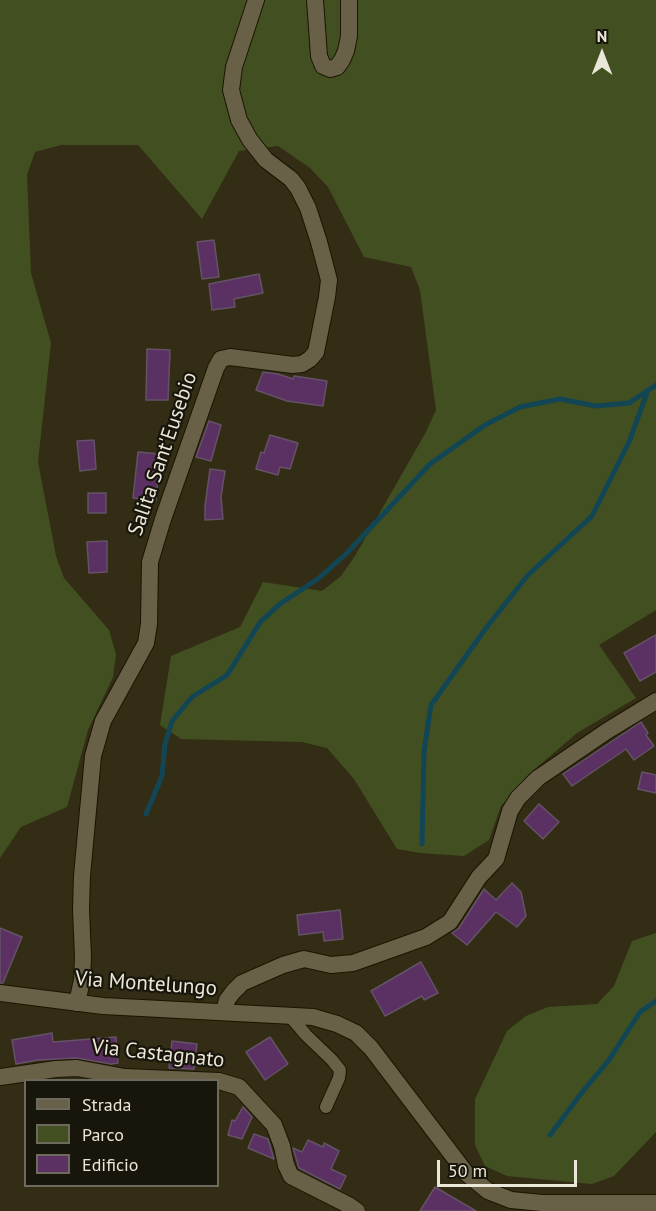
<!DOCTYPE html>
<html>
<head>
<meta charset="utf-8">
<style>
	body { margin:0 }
	#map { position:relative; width:656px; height:1211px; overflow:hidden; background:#332d15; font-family:"PT Sans",sans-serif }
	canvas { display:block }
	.legend { position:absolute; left:24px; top:1079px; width:195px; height:108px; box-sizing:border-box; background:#18150b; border:2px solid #6c695d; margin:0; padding:8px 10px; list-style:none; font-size:18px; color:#eae6d8 }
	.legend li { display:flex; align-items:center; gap:12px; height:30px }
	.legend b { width:30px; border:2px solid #6c695d }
	.north { position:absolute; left:572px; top:24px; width:60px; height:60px; -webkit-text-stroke:4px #18150b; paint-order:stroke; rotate:0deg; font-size:16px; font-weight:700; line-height:24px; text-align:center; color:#eae6d8 }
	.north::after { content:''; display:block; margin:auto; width:21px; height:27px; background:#eae6d8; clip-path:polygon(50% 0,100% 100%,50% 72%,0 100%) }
	.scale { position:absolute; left:437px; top:1160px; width:140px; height:27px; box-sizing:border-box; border:3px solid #eae6d8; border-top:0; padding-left:8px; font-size:18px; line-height:21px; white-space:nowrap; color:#eae6d8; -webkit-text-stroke:4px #18150b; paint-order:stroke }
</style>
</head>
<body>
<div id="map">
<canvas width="656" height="1211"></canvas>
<ul class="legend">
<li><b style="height:8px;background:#686148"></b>Strada</li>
<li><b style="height:16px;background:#425021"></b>Parco</li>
<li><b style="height:16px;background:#5b3063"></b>Edificio</li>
</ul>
<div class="north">N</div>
<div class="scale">50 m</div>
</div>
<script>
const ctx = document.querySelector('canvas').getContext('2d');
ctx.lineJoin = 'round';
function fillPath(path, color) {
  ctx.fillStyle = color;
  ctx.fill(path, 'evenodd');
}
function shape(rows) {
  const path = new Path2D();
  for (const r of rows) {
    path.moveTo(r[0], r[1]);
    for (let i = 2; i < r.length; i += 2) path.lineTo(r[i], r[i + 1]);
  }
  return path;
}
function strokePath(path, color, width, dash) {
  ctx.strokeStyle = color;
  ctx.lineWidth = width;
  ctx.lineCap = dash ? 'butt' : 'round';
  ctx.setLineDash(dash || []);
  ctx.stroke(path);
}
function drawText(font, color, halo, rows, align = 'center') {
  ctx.font = font + ' "PT Sans",sans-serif';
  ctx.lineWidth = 4.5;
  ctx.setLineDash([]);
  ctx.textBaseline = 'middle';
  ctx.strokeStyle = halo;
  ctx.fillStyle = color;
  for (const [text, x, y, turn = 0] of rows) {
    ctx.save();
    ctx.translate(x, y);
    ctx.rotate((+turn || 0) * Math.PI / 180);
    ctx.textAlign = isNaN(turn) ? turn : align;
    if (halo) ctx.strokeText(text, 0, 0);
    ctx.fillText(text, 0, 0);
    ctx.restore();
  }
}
const green = shape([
	[0,0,656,0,656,610,599,645,636,698,577,733,528,775,501,806,489,840,464,856,420,853,397,849,354,779,327,748,302,742,181,739,160,725,171,656,240,627,263,582,322,591,341,576,355,556,426,432,436,410,420,290,411,267,364,257,328,187,310,168,278,146,239,151,202,219,138,145,61,145,35,152,27,175,31,273,51,343,38,462,56,556,64,578,109,630,116,654,113,677,88,730,67,807,21,827,0,858],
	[656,933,656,1132,614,1176,592,1184,507,1176,485,1166,475,1145,475,1099,507,1031,526,1016,548,1007,597,1004,614,986,632,941]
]);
const stream = shape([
	[146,814,162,776,165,744,172,721,192,697,227,675,261,621,280,604,319,578,348,552,430,464,485,425,520,407,560,399,596,406,629,403,656,385],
	[422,844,424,751,431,705,486,628,528,575,592,516,629,442,648,390],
	[550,1135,583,1091,609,1060,640,1012,656,1001]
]);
const building = shape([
	[214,240,219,277,202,279,197,242,214,240],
	[259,274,263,293,234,299,235,307,212,310,209,284,259,274],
	[147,349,170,350,168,400,146,400,147,349],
	[263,372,278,374,293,379,294,376,327,381,323,406,287,401,256,390,263,372],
	[209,421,221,425,211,461,196,457,209,421],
	[270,435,298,443,290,469,280,467,278,475,256,469,261,452,264,453,270,435],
	[94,440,96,469,80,471,77,441,94,440],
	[138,452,160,454,156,500,133,498,138,452],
	[210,469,225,471,221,497,223,519,205,520,205,506,210,469],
	[88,493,106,493,106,513,88,513,88,493],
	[107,541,107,572,89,573,87,542,107,541],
	[656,635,656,672,640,681,624,653,656,635],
	[641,722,648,733,646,735,654,746,634,760,626,749,572,786,563,774,641,722],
	[642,772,656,775,656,793,638,789,642,772],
	[539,804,559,822,543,839,524,821,539,804],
	[512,883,521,892,526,916,517,927,496,912,467,945,452,933,459,928,484,889,496,900,512,883],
	[340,910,343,939,324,941,323,932,299,935,297,915,340,910],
	[0,928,22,937,3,983,0,983,0,928],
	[421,962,438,993,424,1000,422,996,385,1016,371,991,421,962],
	[52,1033,53,1042,116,1037,118,1063,111,1064,76,1058,38,1060,16,1064,12,1040,52,1033],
	[270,1037,288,1064,265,1080,246,1052,270,1037],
	[172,1041,197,1044,194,1069,169,1068,172,1041],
	[243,1107,252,1117,242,1139,228,1135,232,1120,235,1121,243,1107],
	[254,1134,268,1139,274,1159,248,1148,254,1134],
	[308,1140,323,1147,324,1143,339,1151,331,1169,346,1176,340,1189,299,1168,293,1148,302,1152,308,1140],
	[435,1187,476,1211,420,1211,435,1187]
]);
const service = shape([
	[289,1015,306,1035,332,1060,340,1070,339,1078,326,1107]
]);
const pedestrian = shape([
	[0,1077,56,1069,77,1068,125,1077,219,1081,239,1087,274,1125,282,1146,286,1165]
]);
const minor = shape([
	[315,0,319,56,323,66,330,69,337,67,342,60,346,51,349,36,349,0],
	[77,1003,82,980,83,957,81,910,82,876,93,756,103,721,146,643,149,624,150,562,163,519,216,368,221,359,230,357,293,365,302,364,310,359,316,352,327,297,329,280,319,242,308,208,298,188,291,179,266,160,250,140,239,120,231,90,234,67,256,0],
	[224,1011,227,1000,233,992,242,983,283,965,304,959,331,965,353,963,426,937,450,922,479,877,496,859,510,811,518,798,538,778,607,731,656,701],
	[286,1165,291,1176,350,1206,357,1211]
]);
const tertiary = shape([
	[0,993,103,1006,313,1017,337,1024,356,1033,371,1048,466,1173,488,1191,511,1200,542,1203,656,1203]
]);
const streetNames = [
	["Salita Sant'Eusebio",163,454,-71],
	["Via Montelungo",146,984,4],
	["Via Castagnato",158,1054,6]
];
fillPath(green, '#425021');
strokePath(stream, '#124655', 5);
fillPath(building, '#5b3063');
strokePath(building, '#645367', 1.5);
strokePath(service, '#1b1501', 14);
strokePath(pedestrian, '#1b1501', 18);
strokePath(minor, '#1b1501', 18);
strokePath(tertiary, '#1b1501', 18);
strokePath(service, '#686148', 12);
strokePath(pedestrian, '#686148', 16);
strokePath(minor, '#686148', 16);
strokePath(tertiary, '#686148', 16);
drawText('21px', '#eae6d8', '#18150b', streetNames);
</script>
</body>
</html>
